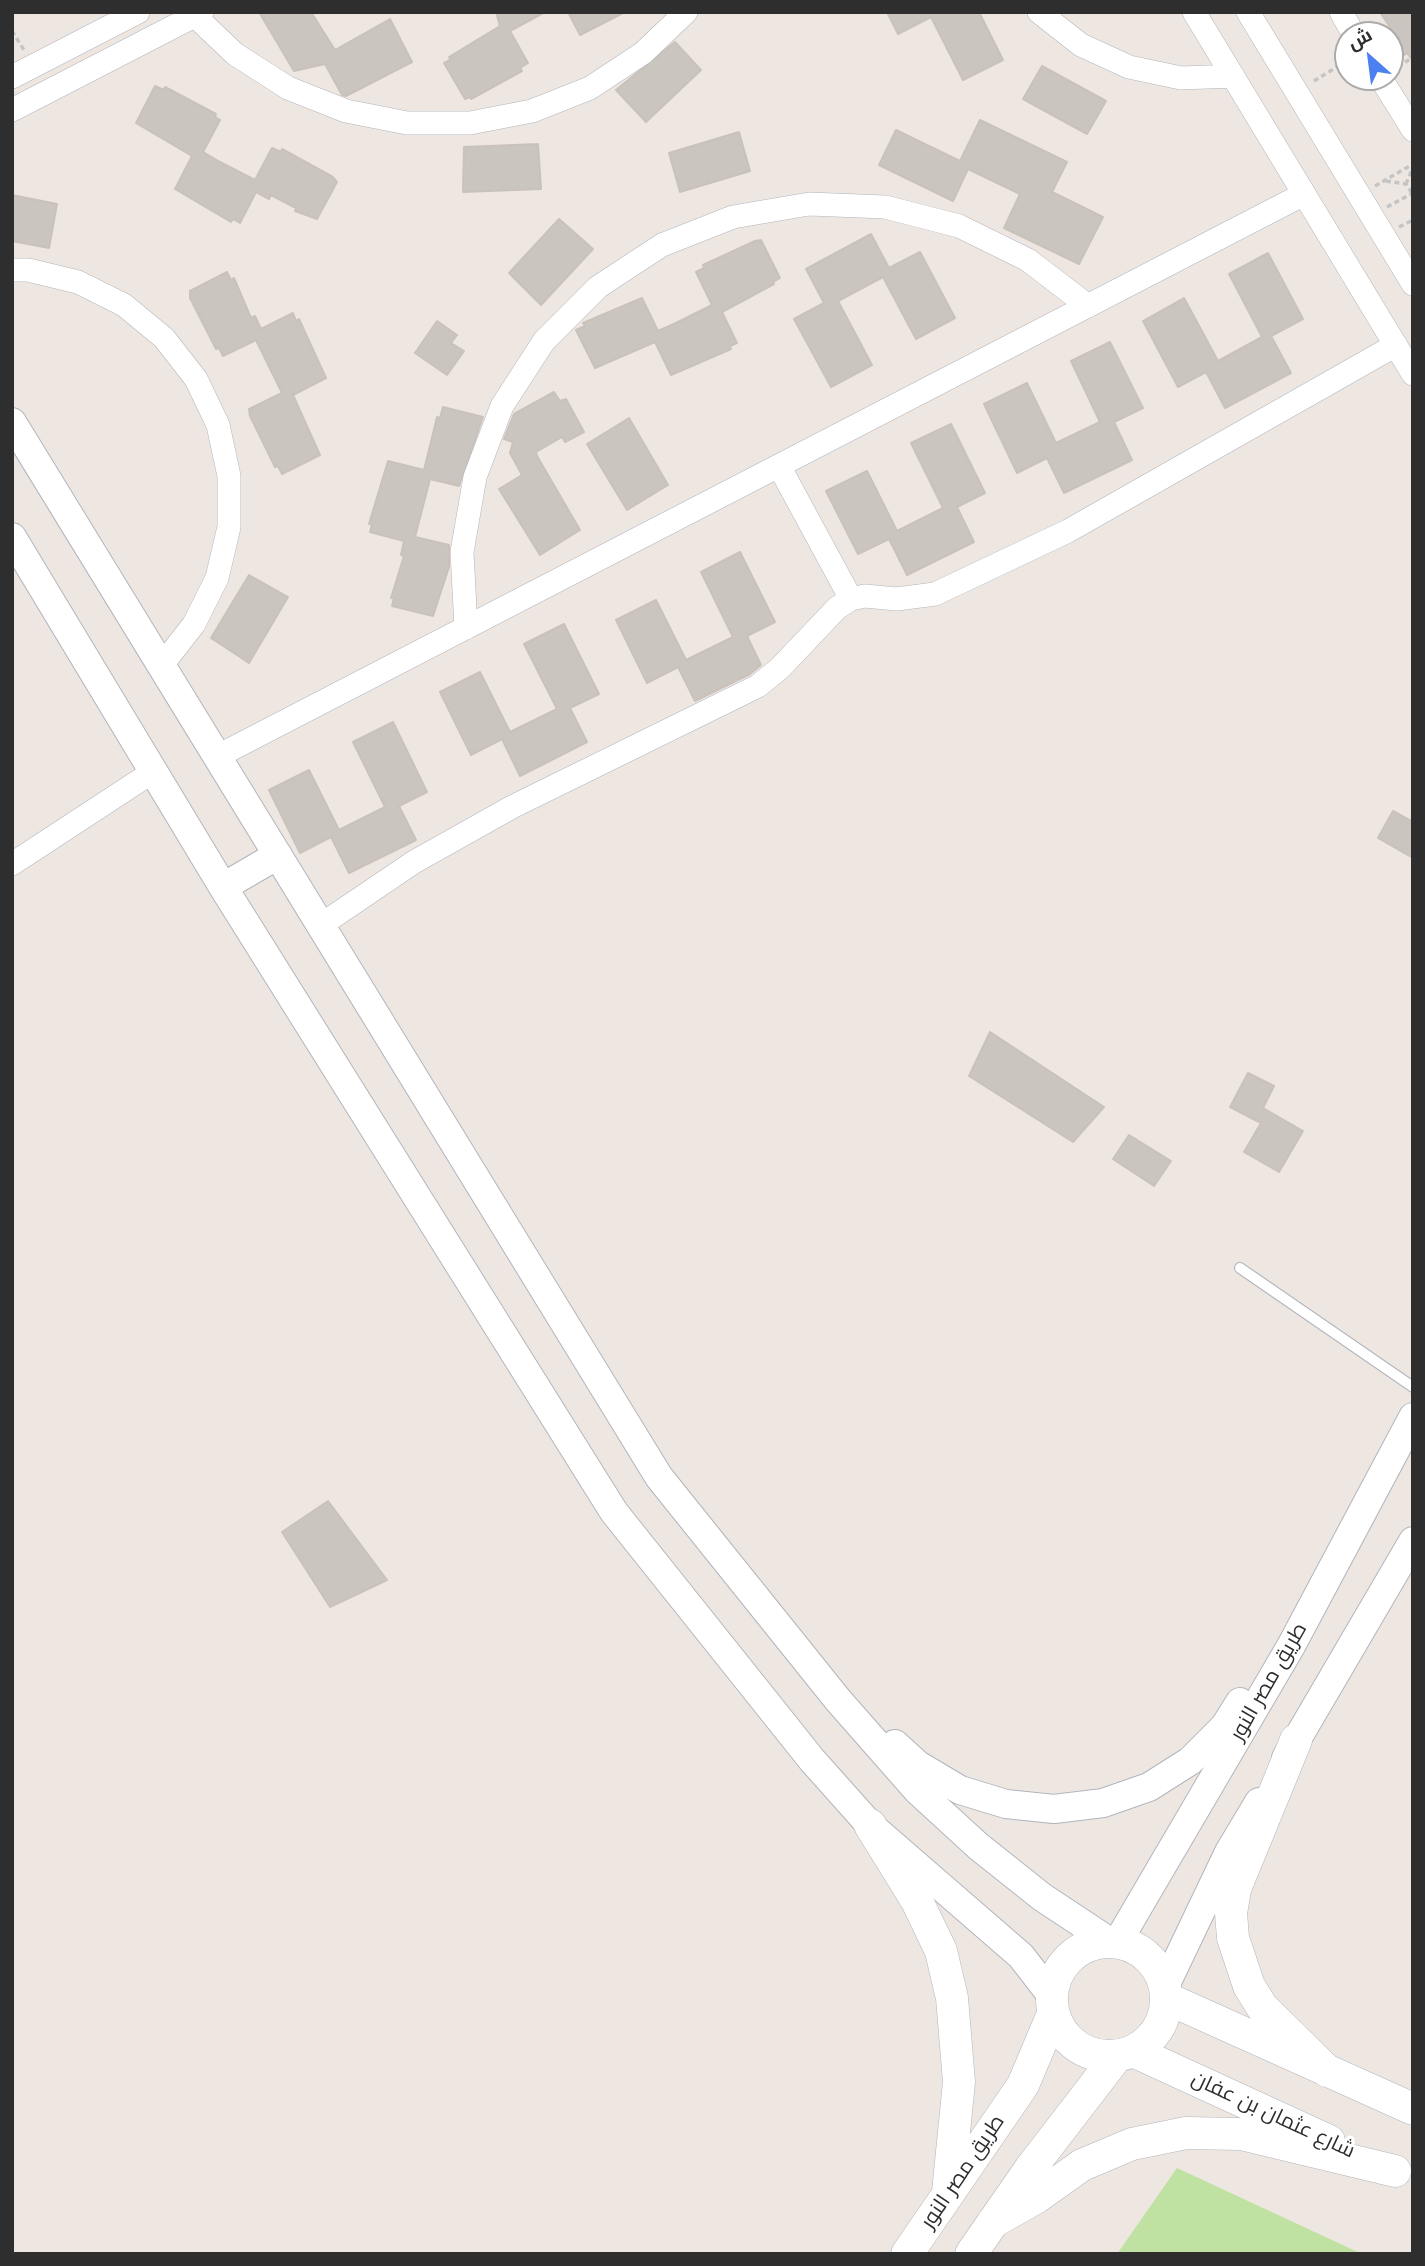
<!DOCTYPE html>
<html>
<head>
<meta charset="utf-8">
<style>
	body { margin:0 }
	#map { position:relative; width:1425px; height:2266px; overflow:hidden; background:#eee7e1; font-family:Helvetica,Cairo,sans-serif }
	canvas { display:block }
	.frame { position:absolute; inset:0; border:14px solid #2e2e2e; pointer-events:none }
	.north { position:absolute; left:1334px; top:21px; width:70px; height:70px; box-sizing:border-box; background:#fff; border:2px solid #ababab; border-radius:50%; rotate:332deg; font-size:19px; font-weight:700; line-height:28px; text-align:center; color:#2e2e2e }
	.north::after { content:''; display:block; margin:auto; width:24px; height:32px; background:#4c80f0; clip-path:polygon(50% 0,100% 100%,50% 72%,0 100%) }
</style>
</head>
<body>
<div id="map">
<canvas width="1425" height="2266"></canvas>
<div class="frame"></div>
<div class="north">ش</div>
</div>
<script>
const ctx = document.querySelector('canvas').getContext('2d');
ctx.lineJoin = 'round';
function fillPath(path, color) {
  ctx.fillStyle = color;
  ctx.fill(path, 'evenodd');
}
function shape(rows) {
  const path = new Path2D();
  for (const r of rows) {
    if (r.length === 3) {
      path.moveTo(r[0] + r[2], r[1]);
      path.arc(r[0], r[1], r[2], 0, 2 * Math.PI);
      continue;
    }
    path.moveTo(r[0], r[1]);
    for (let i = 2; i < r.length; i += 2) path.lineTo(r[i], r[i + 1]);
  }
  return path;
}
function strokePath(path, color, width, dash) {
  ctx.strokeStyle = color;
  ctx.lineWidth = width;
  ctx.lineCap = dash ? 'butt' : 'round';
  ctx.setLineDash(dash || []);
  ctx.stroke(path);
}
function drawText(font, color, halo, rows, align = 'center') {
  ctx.font = font + ' Helvetica,Cairo,sans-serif';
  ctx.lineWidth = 6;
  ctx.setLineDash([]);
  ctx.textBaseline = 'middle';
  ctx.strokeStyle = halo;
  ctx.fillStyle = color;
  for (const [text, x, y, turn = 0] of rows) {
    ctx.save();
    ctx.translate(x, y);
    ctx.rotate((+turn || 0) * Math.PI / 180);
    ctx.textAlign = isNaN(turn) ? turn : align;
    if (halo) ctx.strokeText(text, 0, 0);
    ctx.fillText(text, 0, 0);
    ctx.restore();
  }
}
const green = shape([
	[1177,2168,1362,2254,1117,2254]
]);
const building = shape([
	[259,12,311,12,335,50,390,19,412,62,346,96,342,95,325,64,294,71,259,12],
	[496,12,545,12,510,31,528,63,520,68,522,71,471,99,470,97,465,99,444,63,451,59,449,57,500,26,496,12],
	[568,12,625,12,580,35,568,12],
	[887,12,979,12,1003,60,963,80,931,17,898,34,887,12],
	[1380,12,1413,12,1413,61,1407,53,1397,60,1390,47,1399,41,1380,12],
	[675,42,701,70,646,122,616,90,675,42],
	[1042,66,1106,101,1087,134,1023,99,1042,66],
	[155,86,164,90,165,87,216,114,215,117,220,120,203,152,220,162,255,180,272,148,281,152,282,149,333,177,337,182,317,219,295,211,296,208,271,195,269,199,256,192,240,223,233,219,231,222,175,189,192,156,136,123,155,86],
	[980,120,1067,162,1052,192,1103,217,1079,264,1004,228,1020,194,968,169,953,201,879,165,896,130,960,161,980,120],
	[739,132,750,171,680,192,669,153,739,132],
	[538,144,541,189,463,192,464,147,538,144],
	[12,195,57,204,49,248,12,241,12,195],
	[559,219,593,249,541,305,509,273,559,219],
	[871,234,889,268,920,252,955,318,916,339,883,277,838,301,872,365,831,387,794,319,824,303,806,269,871,234],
	[761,240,780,278,773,282,774,284,722,312,737,343,730,346,731,349,671,375,655,342,595,368,576,330,585,326,583,323,642,298,658,331,676,323,712,305,696,272,704,268,703,265,755,241,761,240],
	[1268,253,1303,319,1271,336,1291,373,1225,408,1206,372,1178,387,1143,321,1184,298,1218,361,1262,337,1229,274,1268,253],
	[227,272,231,280,234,278,251,318,255,316,261,329,293,313,296,321,299,319,326,378,293,395,320,455,282,474,278,466,275,467,250,416,249,409,282,393,256,340,223,356,219,348,216,349,190,298,190,291,227,272],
	[437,321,457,335,451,343,464,351,447,375,415,353,437,321],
	[1110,342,1143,408,1114,422,1132,460,1064,493,1047,458,1017,473,984,404,1027,383,1056,443,1100,422,1071,361,1110,342],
	[554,392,560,401,566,399,584,432,565,442,562,437,536,452,537,456,580,530,540,555,499,489,522,475,510,453,513,442,504,439,514,414,554,392],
	[443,407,483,417,459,486,430,479,415,537,449,545,449,567,433,616,392,606,394,598,391,598,404,556,401,555,404,541,370,532,372,524,369,524,388,461,424,470,437,417,440,418,443,407],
	[629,418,668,485,627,510,587,444,629,418],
	[951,424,985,493,957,507,974,542,907,575,889,539,858,554,826,491,867,471,897,531,943,508,911,443,951,424],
	[740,552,775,622,747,636,761,665,750,674,695,701,678,667,647,683,616,620,656,600,686,660,733,637,701,572,740,552],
	[249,575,288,597,249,663,211,638,249,575],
	[564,624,599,694,570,708,587,742,520,776,502,739,471,755,440,692,480,672,510,732,557,709,524,644,564,624],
	[393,722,427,792,399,806,416,840,349,873,331,837,300,853,269,790,309,770,339,830,385,807,353,742,393,722],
	[1393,811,1413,822,1413,858,1378,838,1393,811],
	[990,1032,1104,1107,1073,1142,969,1076,990,1032],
	[1248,1073,1274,1086,1263,1108,1303,1131,1279,1172,1244,1152,1261,1123,1230,1107,1248,1073],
	[1129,1135,1171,1161,1154,1186,1113,1159,1129,1135],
	[328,1501,387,1580,330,1607,282,1532,328,1501]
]);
const path = shape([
	[12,31,24,50],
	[1398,67,1413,57],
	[1314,81,1348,60],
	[1386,181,1406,184,1412,193],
	[1406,184,1413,167],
	[1375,186,1413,164],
	[1387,207,1413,193],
	[1413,208,1413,218],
	[1399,227,1413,220]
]);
const service = shape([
	[1240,1268,1413,1387]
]);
const minor = shape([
	[1039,12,1081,45,1129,67,1181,78,1233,76],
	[1194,12,1413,374],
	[1248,12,1413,284],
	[1341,12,1354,35],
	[195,16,235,54,288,88,346,111,407,123,470,123,532,111,590,88,643,53,686,12],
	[12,77,138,12],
	[1380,77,1413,130],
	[12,110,202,12],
	[12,270,28,270,78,282,124,305,164,338,196,379,218,425,229,476,229,527,217,578,194,624,162,665],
	[779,466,851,599],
	[466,628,462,552,475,477,502,406,544,341,598,287,662,245,733,217,809,204,885,207,959,226,1028,260,1088,306],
	[218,756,1304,194],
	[12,864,154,771],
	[321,925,414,862,512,807,758,686,780,668,837,608,851,599,865,596,897,599,935,594,1068,531,1396,345]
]);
const tertiary = shape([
	[12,422,659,1477,838,1700,918,1791,978,1846,1042,1897,1110,1942],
	[12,537,223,887,614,1512,812,1760,870,1825,1021,1956,1052,1996],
	[223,887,278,855],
	[895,1744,918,1765,960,1790,1006,1804,1054,1809,1103,1803,1149,1787,1190,1761,1225,1726,1240,1702],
	[1286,1758,1413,1541],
	[1117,1943,1291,1646,1413,1417],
	[1165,1986,1229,1852,1259,1802]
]);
const secondary = shape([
	[1296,1740,1235,1889,1231,1913,1233,1938,1249,1986,1262,2007,1327,2071],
	[870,1825,917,1901,941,1951,952,1998,959,2082,948,2192],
	[1109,1999,57],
	[1166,1998,1413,2109],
	[1133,2051,1329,2141],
	[993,2222,1037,2197,1082,2165,1132,2144,1186,2133,1241,2134,1395,2171],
	[907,2254,1023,2085,1053,2014],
	[971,2254,1030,2169,1117,2056]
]);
const streetNames = [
	["طريق مصر النور",1269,1682,-60],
	["شارع عثمان بن عفان",1273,2115,25],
	["طريق مصر النور",963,2172,-56]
];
fillPath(green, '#bfe1a1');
fillPath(building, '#cac5bf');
strokePath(building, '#cac2ba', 2);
strokePath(service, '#b1b5bd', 12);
strokePath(minor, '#b1b5bd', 24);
strokePath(tertiary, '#b1b5bd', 30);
strokePath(secondary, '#b1b5bd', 33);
strokePath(path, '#c4c4c4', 3.5, [5, 3.5]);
strokePath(service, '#fff', 10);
strokePath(minor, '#fff', 23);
strokePath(tertiary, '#fff', 28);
strokePath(secondary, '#fff', 32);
drawText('21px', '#2e2e2e', '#fff', streetNames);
</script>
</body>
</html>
